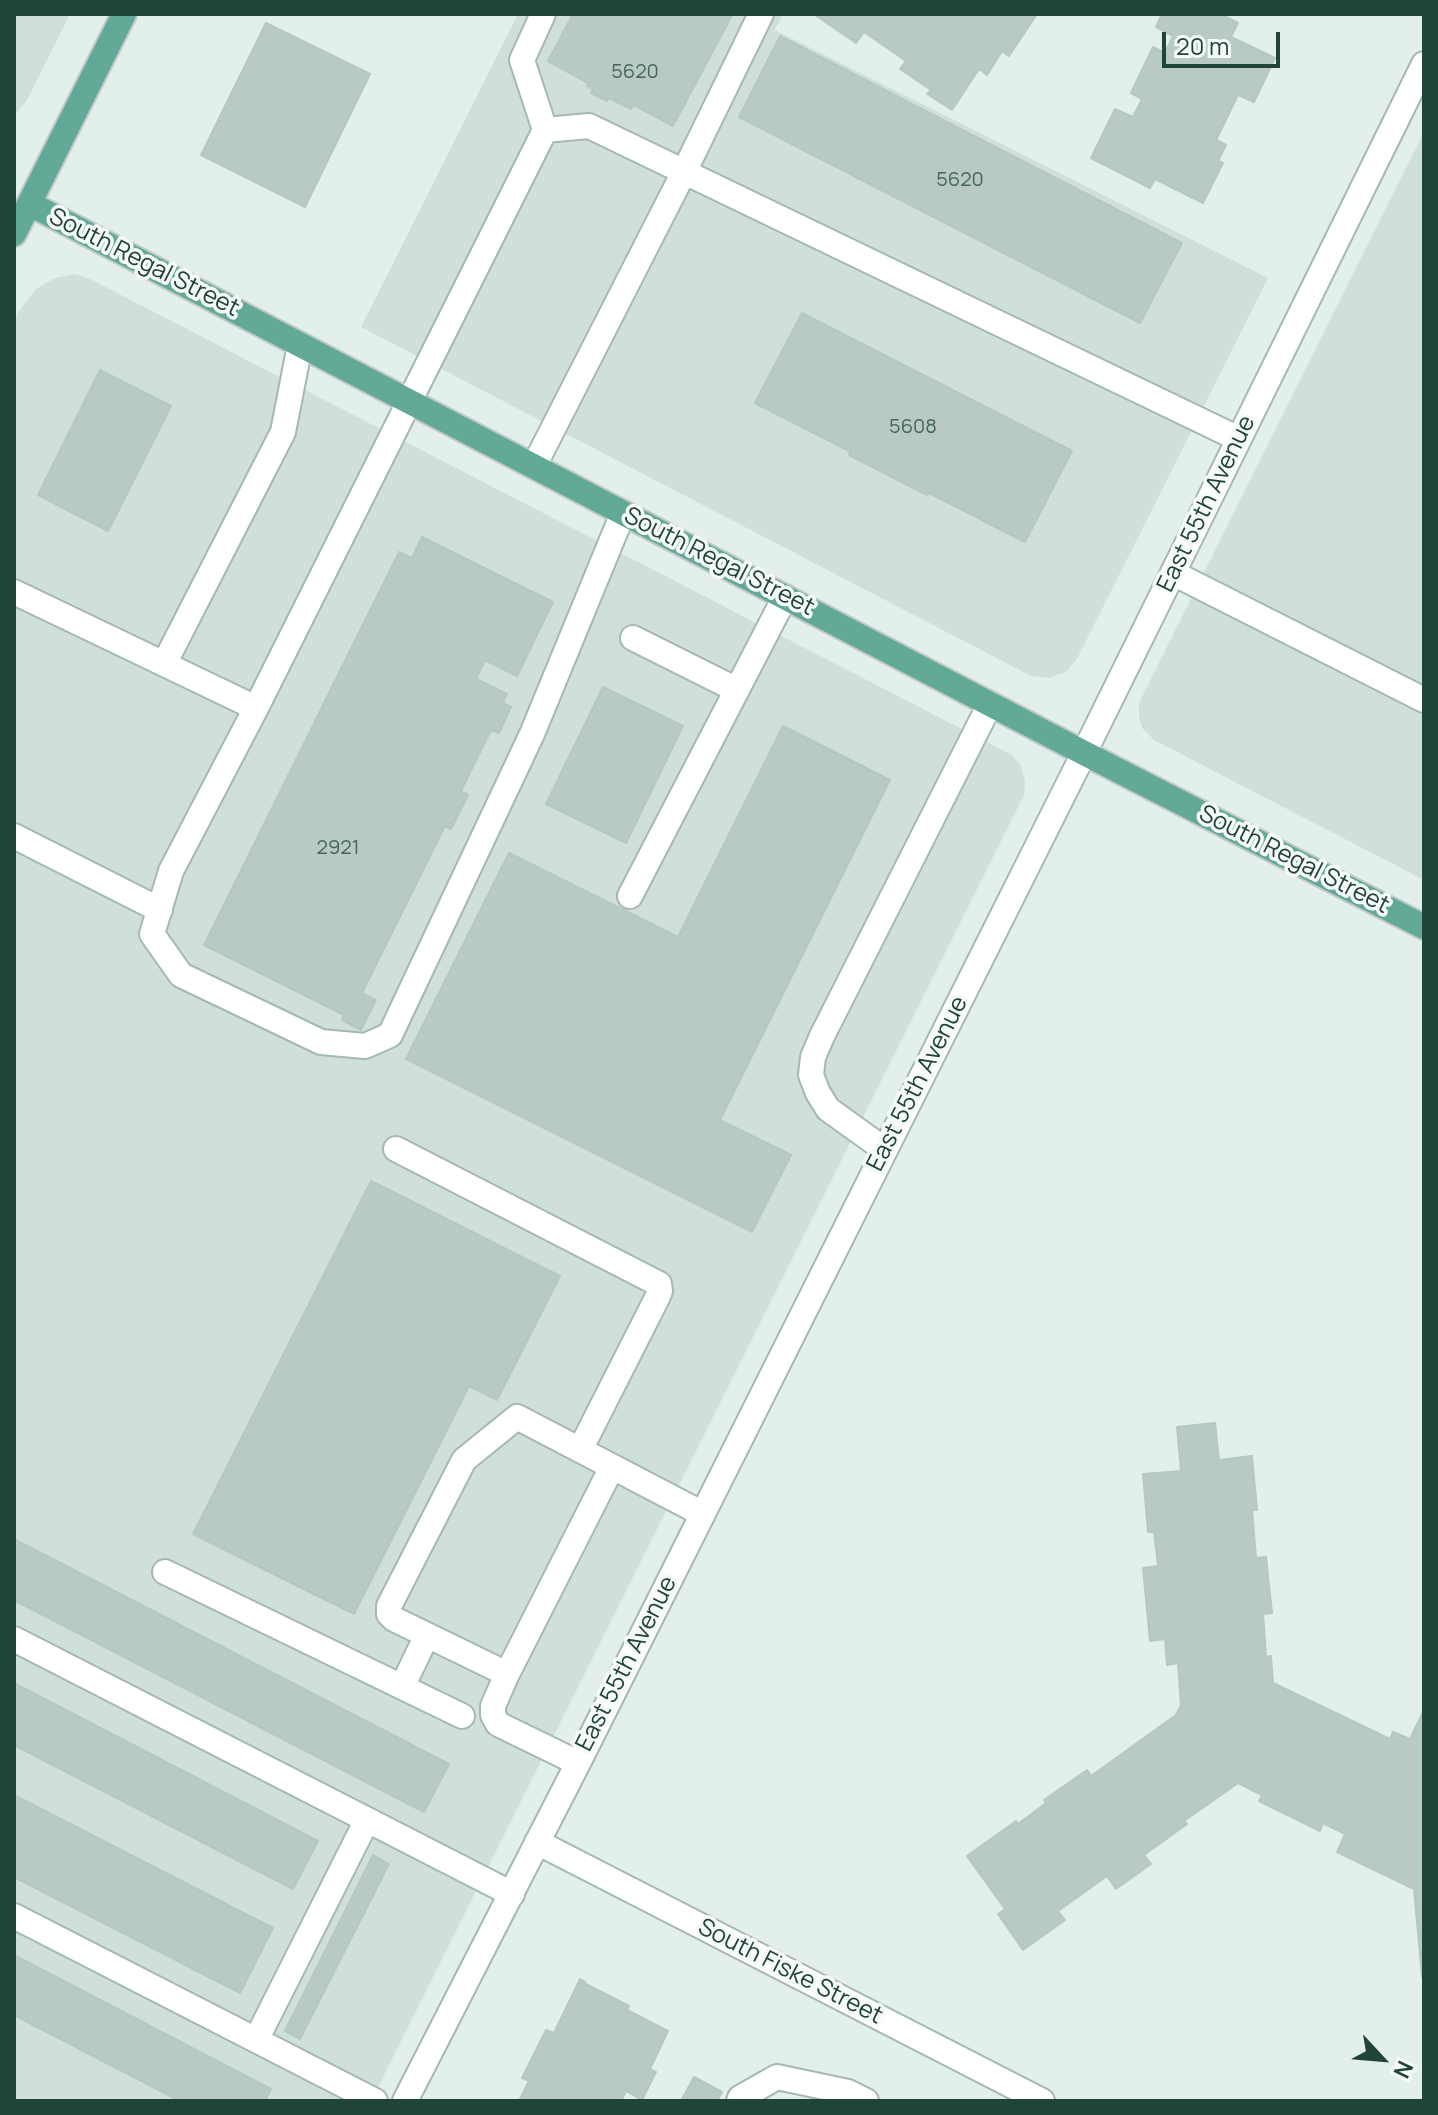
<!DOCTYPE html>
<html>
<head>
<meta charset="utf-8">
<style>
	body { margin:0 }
	#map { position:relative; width:1438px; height:2115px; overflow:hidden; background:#e3efea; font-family:Manrope,sans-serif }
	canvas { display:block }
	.frame { position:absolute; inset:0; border:16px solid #20433a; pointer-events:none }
	.north { position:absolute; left:1342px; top:2019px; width:80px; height:80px; -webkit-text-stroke:6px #f5faf8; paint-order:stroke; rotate:116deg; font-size:22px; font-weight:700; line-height:32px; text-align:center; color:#20433a }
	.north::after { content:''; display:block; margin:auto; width:28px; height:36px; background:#20433a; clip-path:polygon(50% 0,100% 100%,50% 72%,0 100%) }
	.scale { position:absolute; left:1162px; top:32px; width:118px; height:36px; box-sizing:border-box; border:4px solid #20433a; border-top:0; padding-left:10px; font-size:24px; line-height:28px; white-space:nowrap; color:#20433a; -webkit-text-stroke:6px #f5faf8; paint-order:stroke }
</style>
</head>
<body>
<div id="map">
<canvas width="1438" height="2115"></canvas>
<div class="frame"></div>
<div class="north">N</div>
<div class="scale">20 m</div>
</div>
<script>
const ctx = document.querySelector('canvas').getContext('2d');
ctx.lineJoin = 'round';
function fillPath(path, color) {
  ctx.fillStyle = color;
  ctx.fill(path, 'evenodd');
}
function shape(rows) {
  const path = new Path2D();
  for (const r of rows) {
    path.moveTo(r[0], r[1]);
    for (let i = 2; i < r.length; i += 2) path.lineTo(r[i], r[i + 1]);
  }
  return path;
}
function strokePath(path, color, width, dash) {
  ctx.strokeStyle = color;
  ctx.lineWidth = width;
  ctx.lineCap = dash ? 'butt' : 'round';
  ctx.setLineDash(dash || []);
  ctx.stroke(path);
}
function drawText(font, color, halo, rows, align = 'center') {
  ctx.font = font + ' Manrope,sans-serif';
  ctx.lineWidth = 7;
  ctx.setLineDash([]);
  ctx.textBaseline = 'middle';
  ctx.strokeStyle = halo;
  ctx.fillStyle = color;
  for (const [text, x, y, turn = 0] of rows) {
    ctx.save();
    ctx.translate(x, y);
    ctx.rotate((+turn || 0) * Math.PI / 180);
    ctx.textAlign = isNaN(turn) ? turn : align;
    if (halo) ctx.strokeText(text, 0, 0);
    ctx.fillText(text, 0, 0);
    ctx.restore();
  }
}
const built = shape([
	[14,14,70,14,27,100,14,116],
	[518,14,783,14,775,30,1268,278,1078,657,1067,671,1050,678,1031,676,361,327],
	[1424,132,1424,880,1154,740,1142,728,1139,717,1139,703],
	[75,274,90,279,1012,755,1021,766,1025,781,1024,795,371,2101,14,2101,14,322,19,311,36,289,55,278]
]);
const building = shape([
	[573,14,726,14,731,17,673,126,634,105,631,109,609,98,607,101,591,93,593,89,587,86,588,83,548,61,573,14],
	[815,14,1037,14,1009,56,1002,51,987,75,979,69,952,110,927,94,931,90,900,69,906,61,864,32,856,43,815,15,815,14],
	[1162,14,1223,14,1222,15,1238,23,1231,37,1275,58,1254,102,1238,95,1216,140,1226,145,1218,161,1223,163,1203,203,1155,179,1150,188,1091,158,1115,109,1133,117,1142,99,1131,93,1153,47,1165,53,1173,36,1156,27,1162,14],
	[266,23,370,74,305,207,201,155,266,23],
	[780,36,1182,243,1140,323,739,117,780,36],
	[802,313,1072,451,1025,542,929,493,927,495,849,455,851,452,755,403,802,313],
	[100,370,171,406,108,531,38,495,100,370],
	[422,537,553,602,517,676,485,660,476,679,507,694,503,703,511,707,499,733,491,730,461,791,468,795,451,829,445,826,362,993,376,1000,361,1030,342,1020,344,1015,204,945,399,552,412,558,422,537],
	[603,687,683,726,626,843,546,804,603,687],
	[783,726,890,780,720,1120,791,1155,752,1232,406,1059,509,853,678,937,783,726],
	[371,1181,560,1276,497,1400,469,1386,354,1614,193,1534,371,1181],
	[1215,1423,1219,1460,1252,1456,1257,1510,1252,1510,1256,1558,1266,1557,1272,1613,1263,1614,1266,1657,1271,1656,1273,1683,1390,1739,1393,1732,1410,1739,1424,1710,1424,1977,1422,1977,1414,1889,1337,1852,1345,1834,1323,1823,1320,1831,1259,1801,1262,1795,1238,1783,1184,1821,1187,1824,1144,1855,1151,1864,1116,1889,1107,1876,1058,1911,1065,1920,1023,1950,998,1914,1005,1909,967,1856,1016,1821,1018,1824,1046,1803,1044,1800,1087,1770,1091,1776,1176,1715,1181,1705,1178,1663,1167,1665,1165,1639,1150,1641,1143,1568,1158,1566,1154,1532,1148,1532,1143,1474,1181,1471,1177,1427,1215,1423],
	[14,1539,449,1764,424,1812,14,1600,14,1539],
	[14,1683,318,1841,293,1889,14,1745,14,1683],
	[14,1795,273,1928,240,1993,14,1877,14,1795],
	[373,1855,389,1864,300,2039,285,2031,373,1855],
	[14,1955,271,2089,265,2101,180,2101,14,2015,14,1955],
	[580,1979,585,1982,584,1983,629,2006,627,2010,668,2031,650,2069,656,2072,642,2100,626,2091,621,2101,519,2101,529,2081,522,2078,546,2030,554,2033,580,1979],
	[694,2077,722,2092,717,2101,681,2101,694,2077]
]);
const minor = shape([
	[543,14,522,60,545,130],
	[534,466,684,172,761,14],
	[623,513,532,734,390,1035,365,1046,321,1042,181,975,152,934,171,871,256,708,545,130,589,126,1239,439],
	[1173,573,1424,700],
	[14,592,256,708],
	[633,638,737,690],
	[164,664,283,432,300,345],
	[14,836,160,910],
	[630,896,785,597],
	[396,1149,659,1284,660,1291,657,1298,580,1450],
	[885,1150,828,1109,818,1093,811,1075,813,1057,822,1036,990,704],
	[165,1572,462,1716],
	[14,1639,512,1894],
	[507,1674,612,1467],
	[402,1687,427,1635],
	[578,1763,498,1724,493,1715,493,1706,507,1674,394,1619,389,1614,389,1606,464,1460,517,1417,703,1514],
	[537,1842,1042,2101],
	[14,1916,375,2101],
	[256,2040,367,1820],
	[405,2101,578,1763,1084,753,1424,64],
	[739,2101,740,2098,777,2077,848,2092,866,2101]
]);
const major = shape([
	[30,204,1084,753,1424,927],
	[14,234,124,14]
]);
const numberNames = [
	["5620",635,72],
	["5620",960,180],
	["5608",913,427],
	["2921",338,848]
];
const streetNames = [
	["South Regal Street",144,263,27],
	["East 55th Avenue",1207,504,-64],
	["South Regal Street",719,562,27],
	["South Regal Street",1294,860,27],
	["East 55th Avenue",918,1084,-63],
	["East 55th Avenue",627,1664,-63],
	["South Fiske Street",790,1972,27]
];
fillPath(built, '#d1dfd9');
fillPath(building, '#b8cac3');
strokePath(building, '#b5c9c1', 2);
strokePath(minor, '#a5b8b2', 28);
strokePath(major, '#c1cac8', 28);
strokePath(minor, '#fff', 24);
strokePath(major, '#63a998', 24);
drawText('20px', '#46655c', null, numberNames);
drawText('24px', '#20433a', '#f5faf8', streetNames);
</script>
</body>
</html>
